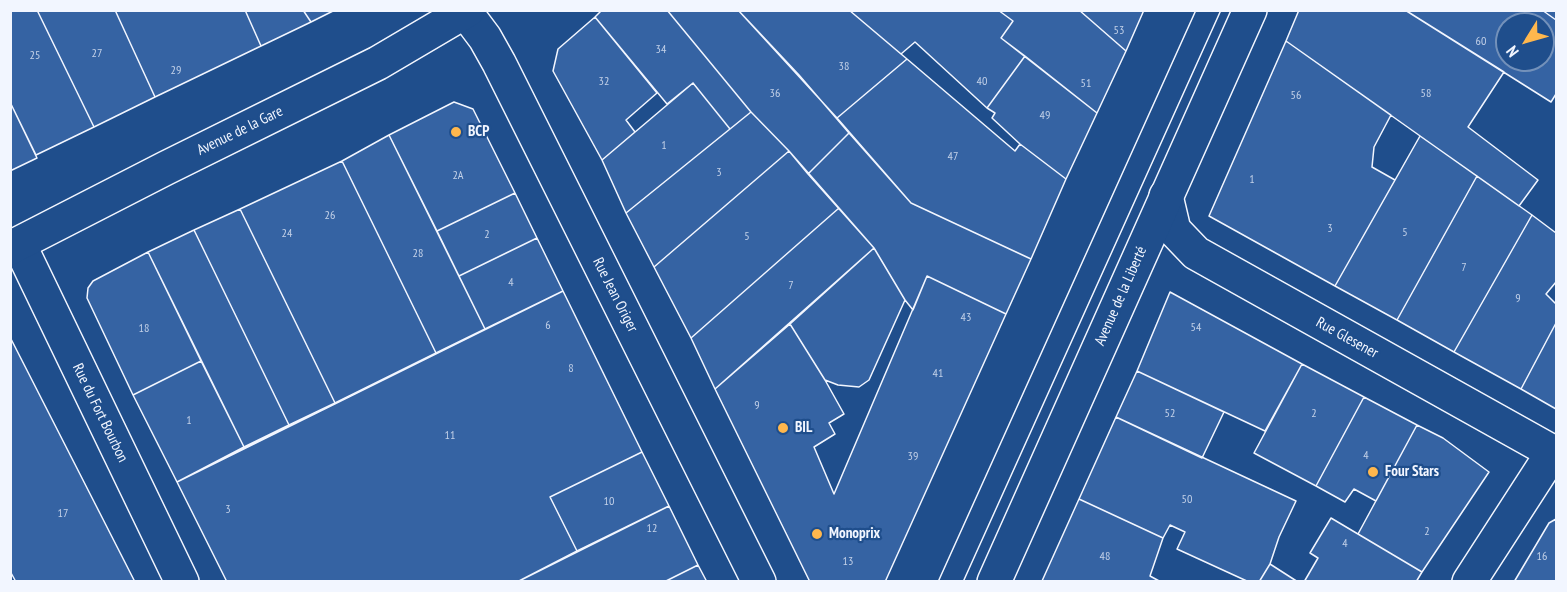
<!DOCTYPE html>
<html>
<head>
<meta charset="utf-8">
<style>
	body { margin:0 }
	#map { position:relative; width:1567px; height:592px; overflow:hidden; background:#1f4e8c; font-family:"PT Sans Narrow",sans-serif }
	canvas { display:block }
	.frame { position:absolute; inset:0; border:12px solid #f2f6ff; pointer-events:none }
	.north { position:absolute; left:1495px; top:12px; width:60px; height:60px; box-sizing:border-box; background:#1f4e8c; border:2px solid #7391ba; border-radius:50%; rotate:233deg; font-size:16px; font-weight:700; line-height:24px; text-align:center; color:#f2f6ff }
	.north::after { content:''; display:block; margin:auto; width:21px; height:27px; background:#ffb74d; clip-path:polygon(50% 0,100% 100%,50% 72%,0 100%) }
</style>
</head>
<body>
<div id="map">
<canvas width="1567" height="592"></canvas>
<div class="frame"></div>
<div class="north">N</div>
</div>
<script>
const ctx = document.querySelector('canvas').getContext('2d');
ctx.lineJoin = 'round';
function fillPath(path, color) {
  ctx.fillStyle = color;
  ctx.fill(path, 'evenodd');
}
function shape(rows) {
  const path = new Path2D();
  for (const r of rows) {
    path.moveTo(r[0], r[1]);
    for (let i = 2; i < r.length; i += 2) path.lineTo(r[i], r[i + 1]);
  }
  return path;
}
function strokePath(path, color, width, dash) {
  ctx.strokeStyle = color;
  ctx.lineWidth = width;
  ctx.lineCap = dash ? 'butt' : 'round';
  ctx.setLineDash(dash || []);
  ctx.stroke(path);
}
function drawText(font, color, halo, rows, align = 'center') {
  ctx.font = font + ' "PT Sans Narrow",sans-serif';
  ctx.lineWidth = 4.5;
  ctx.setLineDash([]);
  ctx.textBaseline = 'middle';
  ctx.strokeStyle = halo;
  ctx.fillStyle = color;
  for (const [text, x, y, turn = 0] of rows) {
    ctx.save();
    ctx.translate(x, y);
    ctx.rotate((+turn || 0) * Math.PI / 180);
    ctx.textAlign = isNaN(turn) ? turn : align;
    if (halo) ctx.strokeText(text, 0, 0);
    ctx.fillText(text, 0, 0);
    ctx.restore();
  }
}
const building = shape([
	[10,10,37,10,94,127,36,155,10,102,10,10],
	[37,10,115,10,155,97,94,127,37,10],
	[115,10,245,10,261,46,155,97,115,10],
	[245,10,303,10,311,22,261,46,245,10],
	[303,10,335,10,311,22,303,10],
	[602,10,667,10,751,112,730,129,693,83,667,104,595,17,602,10],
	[667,10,738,10,799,75,849,133,808,174,789,151,751,112,667,10],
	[738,10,849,10,907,59,837,118,738,10],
	[849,10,998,10,1013,21,1001,38,1025,56,987,108,915,42,901,54,849,10],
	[998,10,1079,10,1126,51,1097,113,1001,38,1013,21,998,10],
	[1079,10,1144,10,1126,51,1079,10],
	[1299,10,1405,10,1504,72,1468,127,1538,180,1519,206,1286,41,1299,10],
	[1405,10,1542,10,1556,20,1556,94,1551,102,1405,10],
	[1507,24,1543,24,1543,60,1507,60,1507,24],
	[1542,10,1556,10,1556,20,1542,10],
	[595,17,657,93,626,120,635,132,602,160,553,71,558,49,595,17],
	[1286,41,1391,115,1374,147,1372,167,1395,180,1335,286,1209,216,1286,41],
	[1025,56,1097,113,1066,179,1020,144,992,118,995,113,987,108,1025,56],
	[907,59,1015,151,1020,144,1066,179,1031,259,911,203,837,118,907,59],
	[693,83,730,129,626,213,602,160,693,83],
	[10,102,37,158,10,171,10,102],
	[454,102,473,109,515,193,437,231,389,135,454,102],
	[751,112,789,151,654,267,626,213,751,112],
	[849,133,911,203,1031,259,1006,314,927,276,913,310,905,300,874,248,808,174,849,133],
	[389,135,485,329,436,353,342,161,389,135],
	[1420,136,1477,176,1397,320,1335,286,1420,136],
	[789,151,839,208,691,338,654,267,789,151],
	[342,161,436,353,335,403,240,209,342,161],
	[1477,176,1532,215,1454,352,1397,320,1477,176],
	[515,193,537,238,459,276,437,231,515,193],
	[839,208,874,248,715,389,691,338,839,208],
	[240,209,335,403,289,425,194,230,240,209],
	[1532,215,1556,233,1556,282,1546,294,1556,304,1556,323,1521,389,1454,352,1532,215],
	[194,230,289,425,244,447,148,252,194,230],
	[537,238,563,291,485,329,459,276,537,238],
	[874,248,905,300,869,380,859,387,838,385,825,380,790,324,874,248],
	[148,252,201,361,133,395,87,298,88,288,93,281,148,252],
	[927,276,1006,314,885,582,810,582,715,389,790,324,825,380,844,414,829,423,835,434,814,447,834,494,927,276],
	[563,291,642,452,550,497,577,551,517,582,227,582,177,482,563,291],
	[1170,292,1302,364,1265,431,1137,371,1170,292],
	[1556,323,1556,409,1521,389,1556,323],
	[10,337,135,582,16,582,10,571,10,337],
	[201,361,244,447,177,482,133,395,201,361],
	[1302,364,1364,397,1316,486,1254,453,1302,364],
	[1137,371,1224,412,1202,458,1116,417,1137,371],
	[1364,397,1417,425,1376,501,1354,489,1345,502,1316,486,1364,397],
	[1116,417,1296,501,1279,537,1270,564,1259,582,1249,582,1177,549,1185,532,1170,525,1163,538,1079,499,1116,417],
	[1417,425,1443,438,1489,472,1422,572,1358,534,1417,425],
	[642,452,669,506,577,551,550,497,642,452],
	[1079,499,1163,538,1150,576,1161,582,1042,581,1079,499],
	[669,506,698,565,664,582,517,582,669,506],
	[1331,518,1422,572,1416,582,1304,582,1318,558,1310,553,1331,518],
	[1556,519,1556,582,1514,582,1549,523,1556,519],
	[1270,564,1298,582,1259,582,1270,564],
	[698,565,707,582,664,582,698,565]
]);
const minor = shape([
	[1166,196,1174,230,1196,253,1556,454],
	[19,244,182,582],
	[1469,582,1553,452]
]);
const secondary = shape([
	[464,10,485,38,499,63,759,582]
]);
const primary = shape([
	[10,248,166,168,378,63,468,10],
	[994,582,1250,10]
]);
const tram = shape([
	[938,582,1196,10],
	[963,582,1221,10]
]);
const markers = [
	[456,132,6,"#ffb74d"],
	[783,428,6,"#ffb74d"],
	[1373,472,6,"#ffb74d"],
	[817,534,6,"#ffb74d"]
];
const numberNames = [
	["53",1119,31],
	["60",1481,42],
	["34",661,50],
	["27",97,54],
	["25",35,56],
	["38",844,67],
	["29",176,71],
	["32",604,82],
	["40",982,82],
	["51",1086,84],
	["36",775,94],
	["58",1426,94],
	["56",1296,96],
	["49",1045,116],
	["1",664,146],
	["47",953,157],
	["3",719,173],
	["2A",458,176],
	["1",1252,180],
	["26",330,216],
	["3",1330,229],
	["5",1405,233],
	["24",287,234],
	["2",487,235],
	["5",747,237],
	["28",418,254],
	["7",1464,268],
	["4",511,283],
	["7",791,286],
	["9",1518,299],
	["43",966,318],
	["6",548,326],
	["54",1196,328],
	["18",144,329],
	["8",571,369],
	["41",938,374],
	["9",757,406],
	["52",1170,414],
	["2",1314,414],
	["1",189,421],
	["11",450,436],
	["4",1366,456],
	["39",913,457],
	["50",1187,500],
	["10",609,502],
	["3",228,510],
	["17",63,514],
	["12",652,529],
	["2",1427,532],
	["4",1345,544],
	["48",1105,557],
	["16",1542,557],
	["13",848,562]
];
const streetNames = [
	["Avenue de la Gare",240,131,-26],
	["Rue Jean Origer",615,295,63],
	["Avenue de la Liberté",1121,296,-66],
	["Rue Glesener",1347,338,29],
	["Rue du Fort Bourbon",100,413,64]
];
const poiNames = [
	["BCP",468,132],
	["BIL",795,428],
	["Four Stars",1385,472],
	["Monoprix",829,534]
];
fillPath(building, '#3563a3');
strokePath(building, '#f2f6ff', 1.5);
strokePath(minor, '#f2f6ff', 36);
strokePath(secondary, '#f2f6ff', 36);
strokePath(primary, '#f2f6ff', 36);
strokePath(minor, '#1f4e8c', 33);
strokePath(secondary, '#1f4e8c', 33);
strokePath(primary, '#1f4e8c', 33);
strokePath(tram, '#f2f6ff', 1.5);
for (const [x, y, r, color] of markers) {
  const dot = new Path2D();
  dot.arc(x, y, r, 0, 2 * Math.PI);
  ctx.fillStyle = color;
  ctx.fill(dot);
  strokePath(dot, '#1f4e8c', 2);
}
drawText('12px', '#c3d1e8', null, numberNames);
drawText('15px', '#f2f6ff', '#1f4e8c', streetNames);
drawText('bold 15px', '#f2f6ff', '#1f4e8c', poiNames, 'left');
</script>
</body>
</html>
